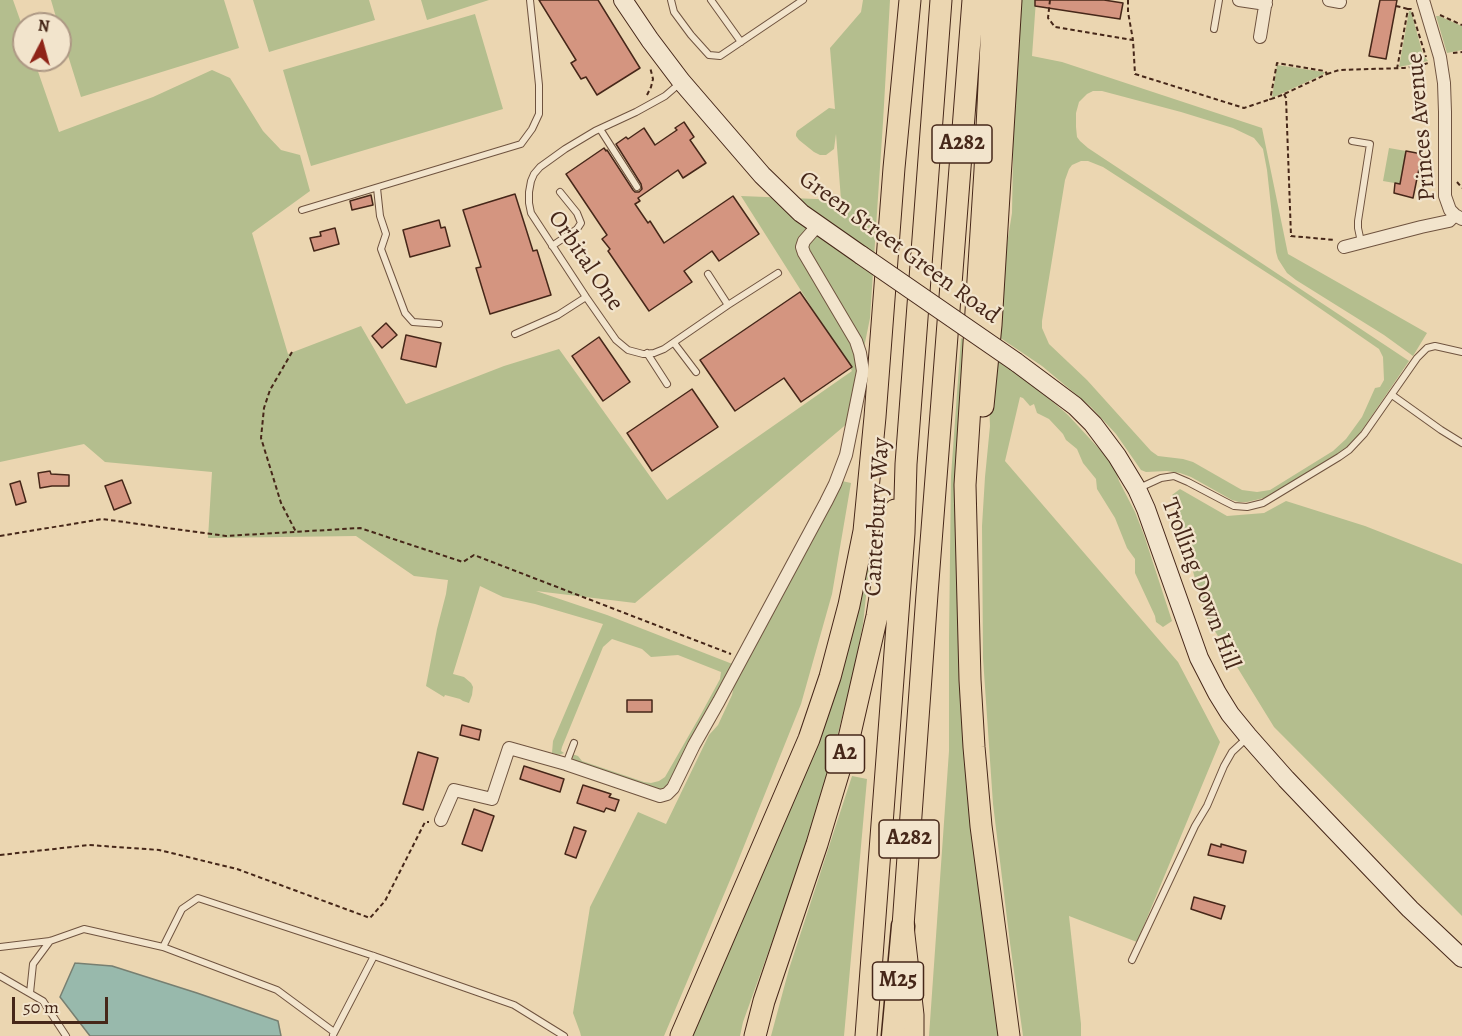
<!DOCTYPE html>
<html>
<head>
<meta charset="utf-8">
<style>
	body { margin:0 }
	#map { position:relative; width:1462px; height:1036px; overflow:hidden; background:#ebd6b1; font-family:Alegreya,serif }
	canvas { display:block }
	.north { position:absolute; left:12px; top:12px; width:60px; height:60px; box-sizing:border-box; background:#f2e4cc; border:2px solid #ad9884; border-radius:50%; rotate:6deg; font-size:16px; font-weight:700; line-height:24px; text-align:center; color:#462719 }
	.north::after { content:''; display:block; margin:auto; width:21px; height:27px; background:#8f2418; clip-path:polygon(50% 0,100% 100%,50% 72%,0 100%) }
	.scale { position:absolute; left:12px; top:997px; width:96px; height:27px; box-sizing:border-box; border:3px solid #462719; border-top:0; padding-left:8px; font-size:18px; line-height:21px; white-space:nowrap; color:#462719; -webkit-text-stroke:4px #f2e4cc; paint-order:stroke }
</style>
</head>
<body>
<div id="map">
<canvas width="1462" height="1036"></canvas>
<div class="north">N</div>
<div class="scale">50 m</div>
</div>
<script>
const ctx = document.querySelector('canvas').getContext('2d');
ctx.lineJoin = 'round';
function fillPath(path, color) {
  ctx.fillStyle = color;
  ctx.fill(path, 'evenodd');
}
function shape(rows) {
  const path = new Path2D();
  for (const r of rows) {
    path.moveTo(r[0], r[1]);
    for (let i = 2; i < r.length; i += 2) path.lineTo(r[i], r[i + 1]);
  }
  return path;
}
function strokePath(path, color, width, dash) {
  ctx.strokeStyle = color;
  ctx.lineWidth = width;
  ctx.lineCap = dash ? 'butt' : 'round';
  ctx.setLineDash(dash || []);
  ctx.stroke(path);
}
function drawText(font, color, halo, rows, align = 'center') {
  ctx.font = font + ' Alegreya,serif';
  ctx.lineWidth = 4.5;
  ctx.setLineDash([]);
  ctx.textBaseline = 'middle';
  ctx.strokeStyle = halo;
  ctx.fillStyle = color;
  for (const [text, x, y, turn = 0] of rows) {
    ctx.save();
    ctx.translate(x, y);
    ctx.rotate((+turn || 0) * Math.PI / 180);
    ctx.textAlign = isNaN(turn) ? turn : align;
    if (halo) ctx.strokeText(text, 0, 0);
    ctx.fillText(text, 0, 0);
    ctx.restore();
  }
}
const green = shape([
	[0,0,13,0,24,31,24,60,34,60,59,132,153,97,212,70,230,78,263,131,281,150,300,155,310,191,252,233,288,354,361,326,406,404,504,366,559,349,667,500,852,371,741,196,841,200,836,134,834,149,826,155,820,155,814,152,799,140,796,136,796,134,797,131,829,108,835,109,830,48,861,12,863,0,890,0,883,122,870,318,849,422,635,603,536,591,607,615,735,665,671,780,666,787,660,791,573,762,572,754,578,756,582,761,644,782,651,783,659,781,665,777,700,716,720,679,721,672,678,655,651,657,642,649,612,639,603,647,562,747,561,751,564,753,559,755,552,753,553,741,603,624,535,604,503,597,480,586,453,674,464,677,471,683,473,687,472,695,469,703,463,701,460,699,445,695,444,697,426,686,437,629,446,594,448,580,414,576,356,536,208,538,212,472,105,462,84,444,0,462],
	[51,0,224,0,239,48,81,97,60,30,60,24,58,24],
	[253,0,369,0,375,20,269,52],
	[421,0,489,0,427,20],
	[1016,0,1036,0,1032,56,1062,62,1262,128,1288,254,1427,333,1413,356,1384,335,1296,280,1287,273,1278,259,1276,252,1267,170,1263,149,1254,138,1233,128,1181,112,1102,91,1093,91,1087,94,1079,102,1076,113,1076,127,1077,137,1080,141,1088,148,1409,361,1358,436,1348,446,1333,458,1264,498,1247,502,1239,502,1232,500,1191,477,1180,473,1167,471,1146,472,1141,470,1116,434,1091,407,1042,366,999,337,1006,250,1012,213,1013,156,1012,47],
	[1081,161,1088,161,1103,167,1286,285,1379,349,1383,357,1384,380,1380,387,1375,388,1362,417,1346,439,1333,451,1270,490,1257,492,1242,490,1193,462,1183,459,1158,456,1151,451,1087,380,1049,344,1042,328,1042,321,1065,180,1069,169,1072,165],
	[1409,11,1411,11,1423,55,1428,61,1399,67],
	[475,14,503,109,311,166,283,70],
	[1436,16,1439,16,1462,26,1462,50,1447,53],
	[1277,65,1324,72,1324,74,1272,98],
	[1389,148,1406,151,1400,184,1383,181],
	[961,338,968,342,961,465,957,603,963,742,994,988,998,1036,929,1036,949,751,949,638,951,476],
	[994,358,1011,369,1053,402,1068,415,1114,465,1119,481,1135,512,1144,535,1172,621,1163,627,1156,622,1155,616,1135,573,1135,559,1127,548,1115,518,1097,489,1096,479,1083,463,1077,449,1066,440,1063,434,1049,419,1037,413,1034,404,1030,406,1023,398,1020,397,1005,461,1178,662,1220,742,1137,942,1069,916,1081,1024,1081,1036,1023,1036,1010,943,993,804,983,658,982,526,985,477,990,426,989,402],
	[842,481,851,483,832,594,801,704,736,866,664,1036,581,1036,580,1032,573,1013,590,907,638,812,666,824,709,735,718,725,732,695,735,680],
	[1180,489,1227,516,1264,513,1286,501,1365,526,1462,564,1462,916,1274,727,1205,615,1172,495],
	[871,550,863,624,852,679,822,795,786,903,743,1022,740,1036,692,1036,838,685,850,642],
	[852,776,867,779,844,1036,771,1036,789,969]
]);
const water = shape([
	[75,963,112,966,197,993,278,1021,281,1036,90,1036,60,997,75,963]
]);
const building = shape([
	[539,0,598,0,640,68,597,95,586,77,581,79,571,63,576,60,539,0],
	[1035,0,1104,0,1123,3,1120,19,1035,6,1035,0],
	[1380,0,1397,0,1386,59,1369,56,1380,0],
	[684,122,694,137,690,140,706,163,683,178,678,170,638,198,640,201,635,204,648,223,650,221,664,243,733,196,759,234,719,261,712,251,684,271,692,282,649,311,608,251,610,249,602,239,607,235,566,174,604,148,606,151,607,150,633,190,635,192,639,192,642,189,641,184,616,144,626,137,628,139,644,128,655,145,677,130,675,128,684,122],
	[1406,151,1422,154,1413,198,1394,193,1395,183,1400,184,1406,151],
	[515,194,533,251,537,250,551,295,490,314,476,268,481,267,463,210,515,194],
	[371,195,373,205,352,210,350,201,371,195],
	[439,220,441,228,445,227,450,246,410,257,403,230,439,220],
	[335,228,339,244,314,251,310,238,321,236,320,232,335,228],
	[800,292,852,367,801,402,784,378,735,411,700,360,800,292],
	[386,323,397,335,382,348,372,336,386,323],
	[406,335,441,343,436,367,401,359,406,335],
	[599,337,630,382,603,401,572,356,599,337],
	[692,389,718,427,652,471,627,433,692,389],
	[50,471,51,474,69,475,69,486,52,486,40,488,38,473,50,471],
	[122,480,131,503,114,510,105,486,122,480],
	[20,481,26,502,16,505,10,484,20,481],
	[627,700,652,700,652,712,627,712,627,700],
	[462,725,481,730,479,740,460,735,462,725],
	[418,752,438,758,423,810,403,804,418,752],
	[524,766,564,779,560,792,520,779,524,766],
	[583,785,611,794,609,797,619,800,615,811,606,808,604,812,577,803,583,785],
	[474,809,494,816,482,851,462,844,474,809],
	[574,827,586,831,576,858,565,854,574,827],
	[1211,844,1221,847,1221,844,1246,851,1243,863,1208,855,1211,844],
	[1194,897,1225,906,1221,919,1191,909,1194,897]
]);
const path = shape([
	[1050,0,1048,18,1055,27,1133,40,1135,74,1244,108,1274,98,1282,95,1327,74,1325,71,1277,63,1270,100],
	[1128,0,1128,12,1133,40],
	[1396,6,1408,9],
	[1440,15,1462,25],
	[1453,53,1462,52],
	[1397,69,1408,9,1411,9,1426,57],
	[1327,74,1339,70,1404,68,1419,66,1428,63],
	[1284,94,1286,98,1291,236,1335,240],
	[647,95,651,87,653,79,650,67],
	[1457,182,1462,188],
	[292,352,270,390,264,408,261,438,281,503,296,532],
	[0,536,102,519,226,536,360,528,463,562,474,555,731,654],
	[0,855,89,845,159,850,237,869,370,918,385,901,425,822,429,822]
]);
const service = shape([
	[671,0,674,12,691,35,709,55,720,56,803,0],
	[711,0,741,42],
	[1214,29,1219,0],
	[679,84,665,96,636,112,595,131,565,149,540,167,534,174,531,181,529,192,529,203,531,213,586,297,616,340,628,350,643,354,654,353,664,349,728,305,778,273],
	[600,129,637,187],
	[1352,141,1370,144,1358,221,1358,228,1361,242],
	[377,188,380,216,386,234,381,249,405,313,413,322,439,324],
	[302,210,521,144,532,129,539,114,539,85,530,0],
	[552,246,577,229,581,223,577,213,560,192],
	[708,274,728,305],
	[515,334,558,315,586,297],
	[674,343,696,372],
	[647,353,667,384],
	[1392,395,1441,430,1462,443],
	[1137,489,1161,478,1174,476,1188,482,1224,501,1234,506,1247,507,1263,503,1339,457,1349,450,1364,434,1417,358,1427,348,1435,346,1462,352],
	[566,764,574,743],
	[0,947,50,941,84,929,163,947,182,909,198,898,374,956,514,1005,564,1036],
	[163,947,277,990,334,1032],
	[1132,960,1195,826,1207,806,1224,766,1232,752,1248,737],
	[0,976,43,1001,66,1036],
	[30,993,33,964,50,941],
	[333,1035,374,956]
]);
const minor = shape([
	[1239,0,1266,4],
	[1329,0,1340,2],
	[1423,0,1440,57,1444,83,1445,112,1445,196,1450,210,1455,215,1462,219],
	[1260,37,1266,0],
	[1344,247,1421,227,1449,221,1455,215],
	[441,820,454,790,492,799,509,748,566,764,660,796,667,794,673,788,694,745,719,701,826,502,835,484,846,455,863,371,860,353,856,341,804,253,802,247,804,241,818,225]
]);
const secondary = shape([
	[623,0,650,40,681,81,762,175,801,213,861,255],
	[1016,362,1075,406,1093,424,1117,456,1137,489,1146,509,1199,658,1217,693,1230,714,1248,736,1286,779,1410,909,1462,958]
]);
const trunk = shape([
	[993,0,985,170,965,485,970,680,974,747,981,826,1009,1036],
	[983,406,991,325,1011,0],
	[681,1036,809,739,830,677,849,605,864,531,875,417,894,168,910,0],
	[755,1036,764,1001,817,844,849,738,877,616,891,527,895,510],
	[866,1036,904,533,906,464,941,0],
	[913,1036,913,1015,903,926,927,594,973,0]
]);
const motorway = shape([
	[893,1036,903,926]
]);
const secondaryBridge = shape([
	[861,255,1016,362]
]);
const shields = [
	[962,144,60],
	[845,754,39],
	[909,839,60],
	[898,981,51]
];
const shieldNames = [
	["A282",962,144],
	["A2",845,754],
	["A282",909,839],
	["M25",898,981]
];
const streetNames = [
	["Princes Avenue",1422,127,-95],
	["Green Street Green Road",899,248,36],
	["Orbital One",585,261,56],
	["Canterbury Way",878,517,-87],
	["Trolling Down Hill",1200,584,69]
];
fillPath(green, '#b4be8e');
fillPath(water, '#98b9ac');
strokePath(water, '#777f71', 1.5);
fillPath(building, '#d49580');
strokePath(building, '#462719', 1.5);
strokePath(service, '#6f533f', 8);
strokePath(minor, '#6f533f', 14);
strokePath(secondary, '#462719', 20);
strokePath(trunk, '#462719', 23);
strokePath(motorway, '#462719', 25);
strokePath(path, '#462719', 2, [4.5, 3]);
strokePath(service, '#f2e4cc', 6);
strokePath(minor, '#f2e4cc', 12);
strokePath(secondary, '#f2e4cc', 18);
strokePath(trunk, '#ebd6b1', 21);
strokePath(motorway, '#ebd6b1', 22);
strokePath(secondaryBridge, '#462719', 20, []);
strokePath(secondaryBridge, '#f2e4cc', 18);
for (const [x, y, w] of shields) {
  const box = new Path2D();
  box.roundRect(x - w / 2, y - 19, w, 38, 4.5);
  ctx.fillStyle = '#f2e4cc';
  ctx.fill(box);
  strokePath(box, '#462719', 1.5);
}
drawText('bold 22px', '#462719', null, shieldNames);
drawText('24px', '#462719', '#f2e4cc', streetNames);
</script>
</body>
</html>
